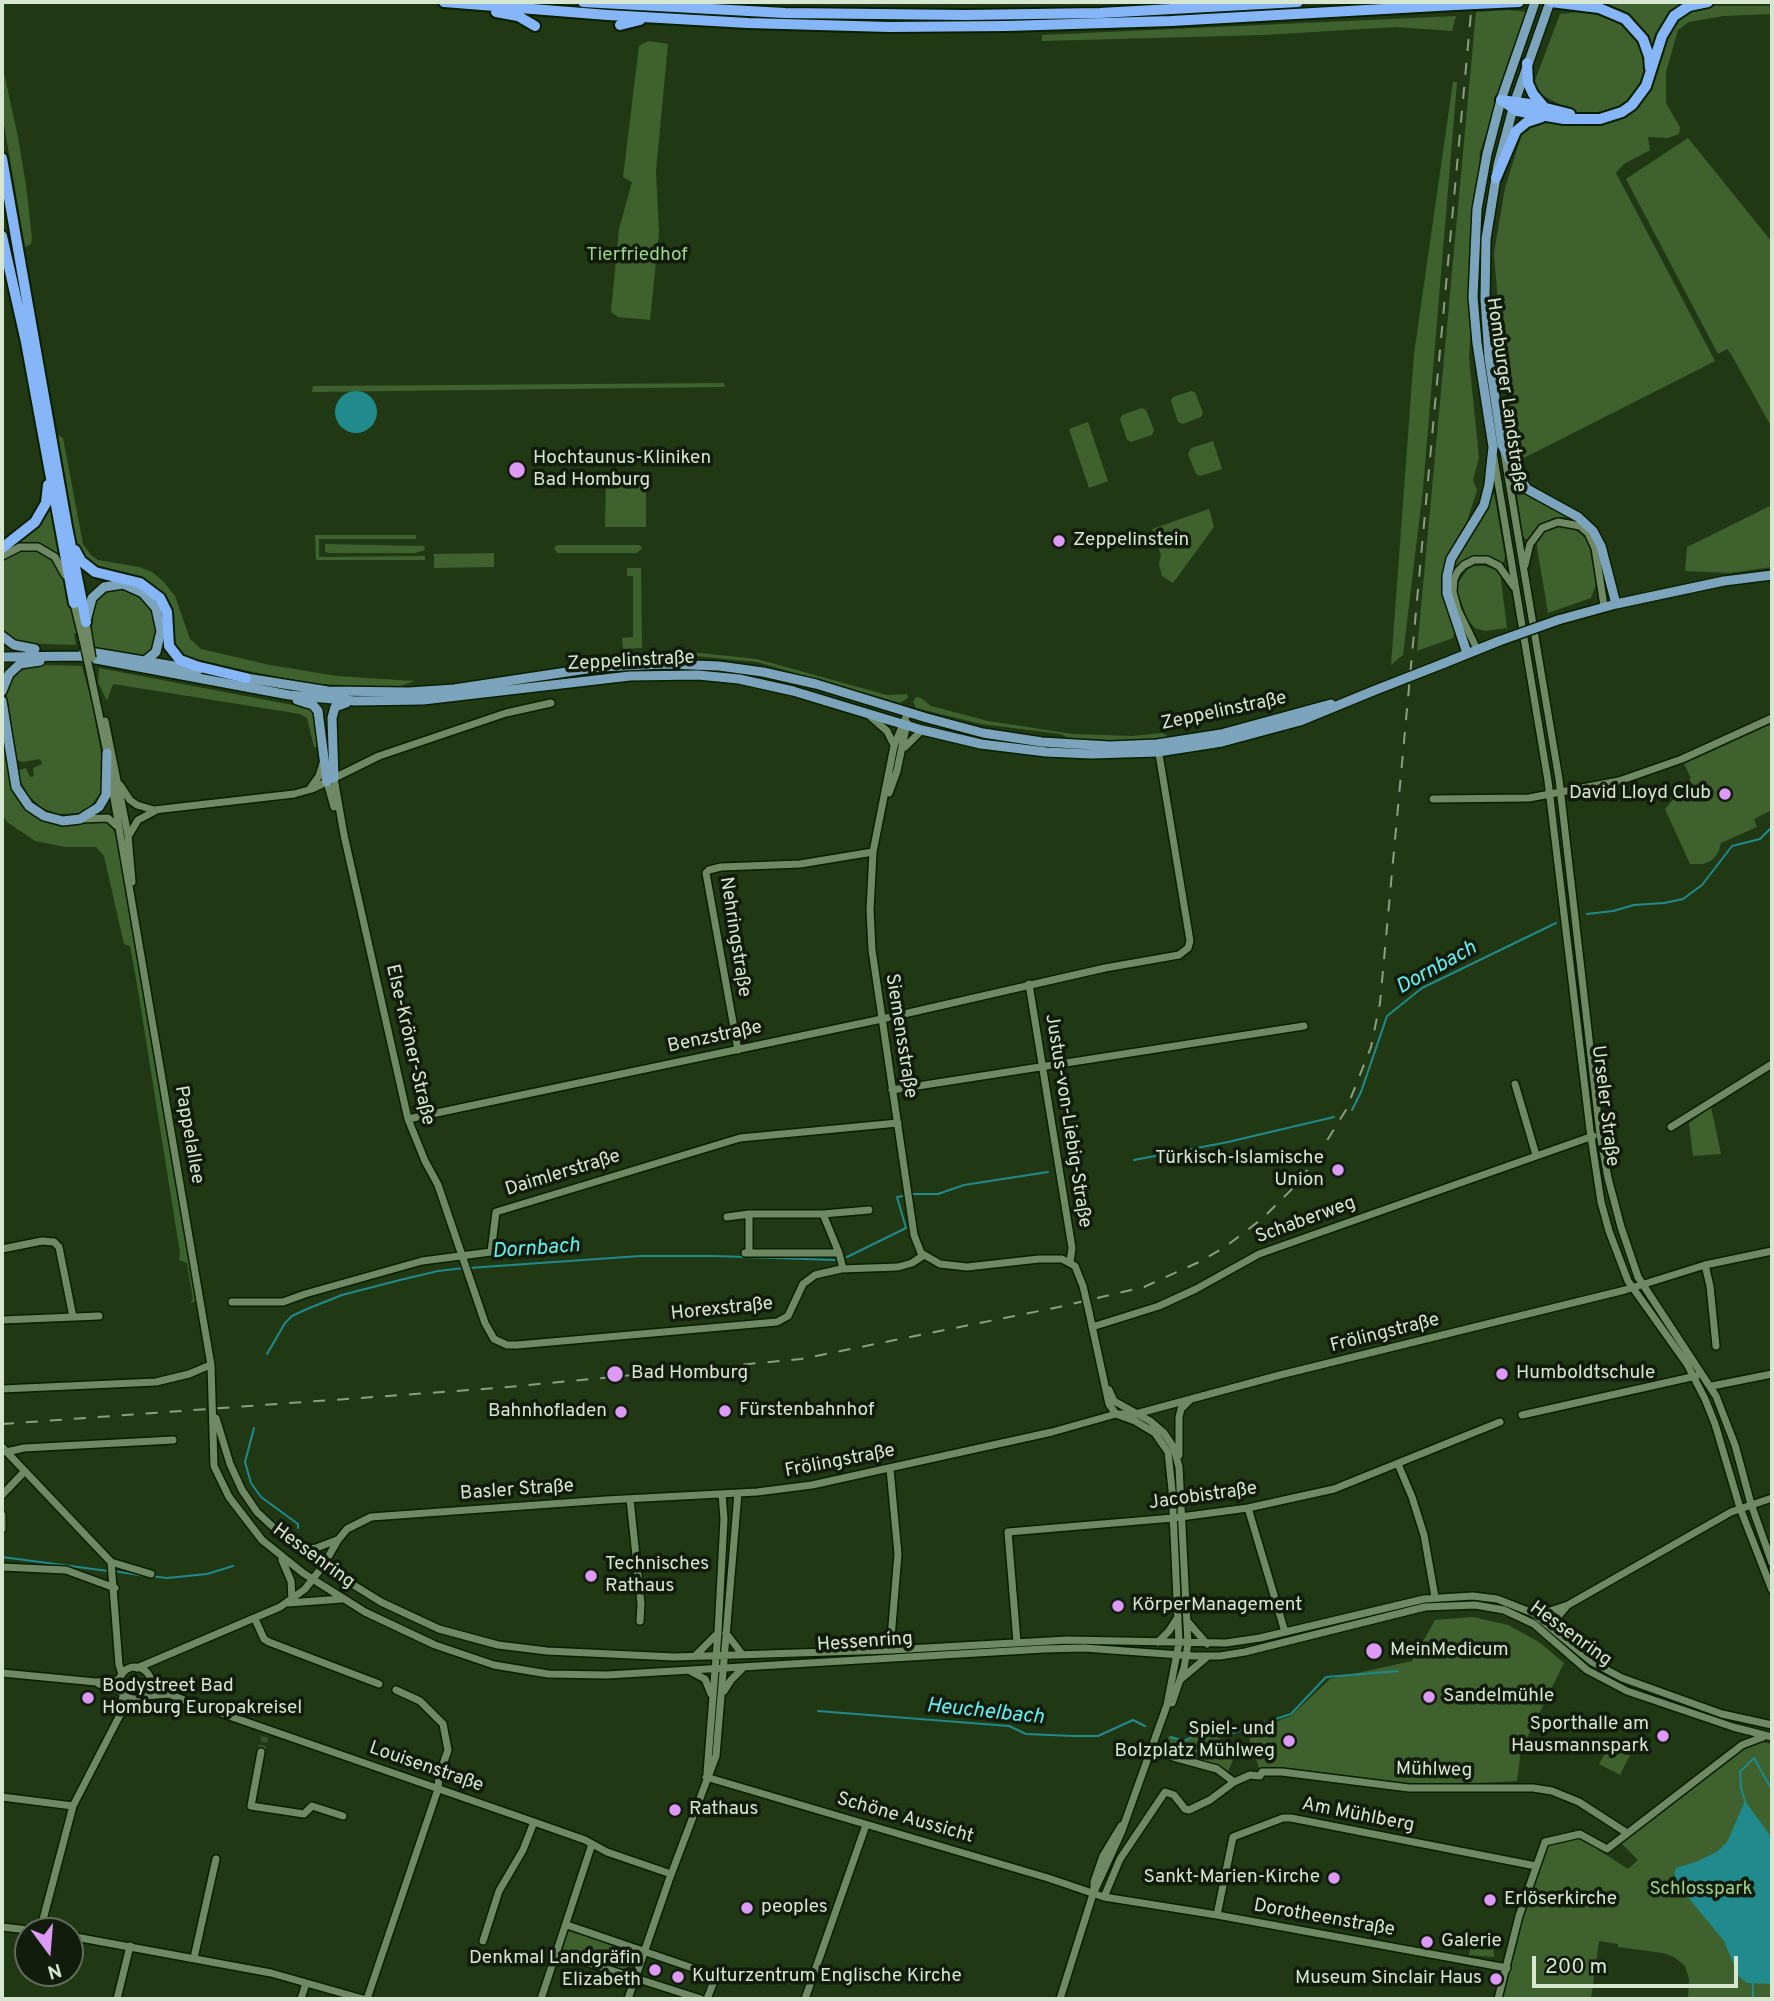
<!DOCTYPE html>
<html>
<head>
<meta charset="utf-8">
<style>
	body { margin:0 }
	#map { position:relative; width:1774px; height:2001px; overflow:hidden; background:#213815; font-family:Overpass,sans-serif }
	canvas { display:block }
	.frame { position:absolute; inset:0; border:4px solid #d7e6d1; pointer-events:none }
	.north { position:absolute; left:14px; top:1917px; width:70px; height:70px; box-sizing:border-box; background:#121c0d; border:2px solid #616d5b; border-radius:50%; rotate:164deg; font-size:19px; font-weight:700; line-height:28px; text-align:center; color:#d7e6d1 }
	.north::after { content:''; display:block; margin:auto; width:24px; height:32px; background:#dc99f5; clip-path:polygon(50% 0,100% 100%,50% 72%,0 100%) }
	.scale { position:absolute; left:1532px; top:1956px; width:206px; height:32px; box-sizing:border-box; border:4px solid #d7e6d1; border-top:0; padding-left:9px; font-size:21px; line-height:24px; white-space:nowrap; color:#d7e6d1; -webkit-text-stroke:5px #121c0d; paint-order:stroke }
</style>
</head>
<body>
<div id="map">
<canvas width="1774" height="2001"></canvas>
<div class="frame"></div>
<div class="north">N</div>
<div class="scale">200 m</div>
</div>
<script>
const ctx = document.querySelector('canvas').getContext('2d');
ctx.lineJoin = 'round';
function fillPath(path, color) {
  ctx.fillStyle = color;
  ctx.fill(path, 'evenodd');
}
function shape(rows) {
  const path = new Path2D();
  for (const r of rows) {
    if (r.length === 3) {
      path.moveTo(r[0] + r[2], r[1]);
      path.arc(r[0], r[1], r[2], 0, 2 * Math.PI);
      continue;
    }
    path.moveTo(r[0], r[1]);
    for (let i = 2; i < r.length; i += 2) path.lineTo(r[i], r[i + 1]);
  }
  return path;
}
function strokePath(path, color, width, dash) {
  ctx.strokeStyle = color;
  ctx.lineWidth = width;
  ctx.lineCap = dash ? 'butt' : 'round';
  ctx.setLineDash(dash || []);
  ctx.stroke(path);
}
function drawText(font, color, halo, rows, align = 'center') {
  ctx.font = font + ' Overpass,sans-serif';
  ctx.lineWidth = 7;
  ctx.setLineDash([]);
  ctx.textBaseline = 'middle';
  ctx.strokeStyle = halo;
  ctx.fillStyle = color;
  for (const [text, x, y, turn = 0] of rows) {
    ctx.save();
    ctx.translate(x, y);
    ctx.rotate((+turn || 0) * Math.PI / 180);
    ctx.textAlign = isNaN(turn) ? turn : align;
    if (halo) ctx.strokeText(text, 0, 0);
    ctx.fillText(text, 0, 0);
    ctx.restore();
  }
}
const green = shape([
	[1685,2,1666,18,1659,30,1652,58,1647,39,1639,25,1623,11,1607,4],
	[1703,6,1772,6,1772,14,1724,16,1689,22,1678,30,1666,72,1666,103,1680,127,1679,134,1668,138,1648,137,1650,150,1624,164,1616,173,1715,361,1522,459,1516,448,1502,354,1494,253,1505,188,1522,133,1527,127,1543,122,1591,126,1619,120,1634,111,1652,90,1664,37,1669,27,1687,11],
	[1508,10,1529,12,1480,152,1469,359,1479,458,1473,480,1477,490,1466,525,1449,554,1444,574,1442,592,1454,632,1453,638,1417,651,1476,12],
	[1578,12,1609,16,1627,24,1645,59,1644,76,1634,95,1619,107,1600,114,1578,113,1568,109,1540,94,1534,83,1560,14],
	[1456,16,1452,31,1396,27,1264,35,1042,41,1042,35],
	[648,41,668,44,656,171,659,233,650,320,618,317,611,312,619,229,632,182,623,177,639,46],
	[2,64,18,137,26,185,32,238,31,244,25,247,2,113],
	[1453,82,1457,82,1423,489,1403,655,1391,665,1414,354],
	[1688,138,1772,242,1772,428,1731,354,1727,349,1718,354,1626,179],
	[724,383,725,387,312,392,313,386],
	[1191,391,1195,392,1203,413,1201,417,1183,424,1178,422,1171,401,1173,397],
	[1142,408,1146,410,1154,430,1152,435,1131,442,1127,440,1120,419,1122,415],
	[1088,422,1108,481,1089,488,1069,429],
	[58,435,63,438,83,544,91,555,98,560,139,567,152,572,163,581,175,596,190,639,201,649,270,665,337,676,415,681,397,687,316,684,186,659,175,651,164,599,157,589,144,579,134,575,100,570,85,559,80,550,76,540],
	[1213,441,1222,469,1200,476,1196,474,1188,454,1191,448],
	[606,481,646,481,646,527,605,527],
	[1519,485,1538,501,1578,521,1563,517,1553,518,1534,530,1527,540,1523,536,1517,495],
	[1494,494,1505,557,1503,563,1487,557,1469,558,1457,566,1451,576,1459,553,1481,519,1490,496],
	[50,502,60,558,50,549,37,544,22,543,12,546],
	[1772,505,1772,567,1730,573,1685,571,1687,547],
	[1209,509,1214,527,1173,583,1162,576,1159,564,1161,555,1152,529],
	[1558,527,1573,528,1585,538,1590,550,1596,584,1591,598,1548,613,1536,541,1544,532],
	[315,535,416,535,416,539,319,539,319,557,425,556,425,560,316,560],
	[325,544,424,546,425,550,415,553,328,553,325,551],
	[557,545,640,545,642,549,636,553,557,553,554,548],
	[28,549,43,553,56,564,67,589,77,633,74,634,76,645,18,643,2,631,2,562,11,554],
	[494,553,494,567,434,568,434,554],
	[1474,566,1485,566,1500,572,1507,628,1485,631,1475,628,1468,620,1458,594,1458,583,1467,570],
	[627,568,641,568,642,648,623,649,622,638,633,637,633,576,627,576],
	[127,588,145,599,156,615,157,641,153,650,146,656,138,657,96,649,92,635,92,609,96,597,109,589],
	[681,651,757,659,887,695,907,694,908,698,900,703,757,662,685,655],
	[46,665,82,666,92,703,101,753,101,792,90,807,79,813,58,814,42,808,29,796,20,780,19,770,26,768,30,777,34,776,33,768,42,764,40,759,23,762,17,760,6,690,11,678,21,668],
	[99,668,308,708,315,714,318,747,314,747,307,718,300,714,113,684,107,701,98,682],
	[916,697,921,698,931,706,988,721,1073,734,1132,736,1162,733,1169,737,1123,741,1069,738,1060,734,981,724,916,708,913,702],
	[1772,724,1772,810,1754,819,1757,827,1721,843,1718,853,1711,861,1703,864,1690,864,1665,809,1691,778,1684,764],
	[2,730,11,785,16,798,29,813,43,821,59,825,105,822,112,827,117,838,196,1301,190,1303,193,1299,187,1263,179,1260,180,1253,137,984,130,946,124,944,104,856,96,847,65,847,35,841,7,822,2,814],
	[1711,1107,1721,1154,1693,1156,1689,1123],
	[1473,1617,1508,1625,1539,1642,1564,1663,1521,1750,1517,1781,1458,1784,1399,1783,1259,1768,1247,1732,1291,1716,1330,1679,1412,1661,1435,1620],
	[1205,1729,1237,1750,1227,1774,1162,1753,1169,1736,1184,1741],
	[1758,1741,1772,1744,1772,1999,1688,1999,1689,1979,1685,1966,1674,1957,1663,1953,1618,1947,1618,1944,1599,1941,1591,1999,1501,1999,1532,1885,1547,1844,1579,1837,1628,1869,1638,1860,1621,1843,1656,1814,1738,1753],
	[1610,1745,1630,1755,1620,1775,1599,1764],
	[569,1929,633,1951,627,1972,562,1951],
	[1485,1934,1493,1943,1494,1957,1469,1955,1472,1938,1476,1935]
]);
const water = shape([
	[356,412,21],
	[1745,1801,1772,1838,1772,1984,1747,1983,1739,1977,1724,1941,1678,1885,1674,1873,1676,1868,1696,1862,1718,1851,1727,1842]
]);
const stream = shape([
	[1587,914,1613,911,1634,905,1664,903,1683,899,1702,885,1732,846,1760,839,1772,827],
	[1352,1110,1361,1092,1387,1016,1422,988,1556,923],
	[1134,1160,1228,1142,1334,1117],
	[913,1194,938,1194,964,1185,1048,1172],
	[847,1257,906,1228,897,1197,903,1196],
	[469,1268,640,1256,715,1256,835,1260],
	[267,1354,285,1323,292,1316,307,1309,342,1295,400,1280,438,1271,464,1268],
	[254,1428,245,1462,251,1483,261,1497,298,1524,298,1528],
	[2,1557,108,1571],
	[113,1571,146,1576],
	[151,1576,167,1578,207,1574,233,1566],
	[818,1711,1009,1726,1026,1734,1073,1736,1098,1736,1133,1720,1145,1726],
	[1171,1737,1184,1741,1205,1729,1215,1728,1233,1733,1291,1714,1326,1677,1398,1671],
	[1745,1801,1741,1788,1740,1772,1754,1758,1772,1790],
	[1753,1983,1753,1999]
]);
const minorTunnel = shape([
	[261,1752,265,1737]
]);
const minor = shape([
	[1504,452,1559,779,1600,1134,1608,1178,1621,1227,1638,1277,1716,1396,1735,1445,1751,1504,1772,1563],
	[1494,458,1548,781,1590,1130,1601,1202,1609,1231,1628,1281,1687,1364,1705,1399,1715,1424,1740,1508,1772,1590],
	[2,556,20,547,38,547,55,557,65,575],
	[1525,565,1530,544,1542,528,1558,522,1580,526,1588,533,1595,548,1604,606],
	[73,600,83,640],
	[86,622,89,641],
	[1477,649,1458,610,1453,592,1454,579,1458,571,1464,565,1474,560,1487,560,1499,566,1514,587],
	[90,672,108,757],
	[908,712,894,746,873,852,870,910,872,950,914,1235,921,1253,940,1264,967,1267,1039,1259,1062,1259,1075,1266,1083,1286],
	[871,717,887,731,894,745],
	[105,721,128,835,132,882],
	[905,747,922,730],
	[109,769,211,1365,214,1466,229,1497,262,1540,303,1573,365,1612,435,1645,494,1665,548,1674,607,1675,1044,1649,1084,1648,1194,1656,1220,1656,1245,1652,1425,1607,1475,1605,1504,1610,1534,1624,1587,1670,1627,1691,1733,1727,1772,1737],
	[334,778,344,835,408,1119,425,1161,438,1185,485,1323,494,1339,507,1345,517,1345,777,1322,788,1316,803,1284,815,1275,841,1269,898,1267,912,1263,924,1255],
	[327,782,334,807],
	[120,785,130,800,137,805,154,810,294,794,312,789,379,756,506,713,551,703],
	[311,787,319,776,323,763],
	[889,793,897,771,907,723],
	[1433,799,1529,798,1619,781,1682,759,1772,718],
	[80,819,108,818,117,826],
	[129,835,138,820,155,811],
	[1029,984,1072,1248,1070,1262],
	[738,1050,706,873,709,870,721,867,800,864,873,852],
	[1515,1084,1536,1155],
	[892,1090,1304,1026],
	[408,1119,882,1019,1105,968,1179,955,1188,948,1190,941,1158,748],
	[1671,1127,1772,1064],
	[749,1214,749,1253],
	[823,1214,839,1253],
	[727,1217,749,1214,823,1214,869,1210],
	[2,1249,42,1241,54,1242,59,1247,73,1317],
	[745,1253,839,1253,843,1269],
	[1705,1265,1710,1286,1716,1346],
	[232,1302,283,1302,305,1294,422,1261,491,1252,496,1212,740,1138,898,1123],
	[2,1320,99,1316],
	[1092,1327,1159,1306,1196,1289,1259,1254,1593,1136],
	[1712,1386,1772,1374],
	[2,1389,156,1382,189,1374,208,1366],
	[1109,1390,1114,1401,1150,1421,1164,1433,1174,1448,1179,1467,1188,1644,1184,1668,1172,1703],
	[1132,1415,1280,1375,1625,1290,1705,1265,1772,1251],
	[1522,1415,1696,1376],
	[216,1418,230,1464,242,1490,257,1512,289,1542,323,1566,381,1602,439,1629,498,1645,547,1651,674,1657,890,1650,1067,1640,1226,1643,1260,1638,1424,1599,1473,1596,1497,1599,1533,1613,1592,1662,1622,1678,1722,1714,1772,1725],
	[2,1447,111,1562,119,1665,122,1674],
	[6,1452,24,1448,173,1440],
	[1179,1455,1179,1417,1181,1409,1189,1401],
	[1398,1464,1412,1497,1424,1535,1435,1597],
	[2,1495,24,1472],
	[630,1499,641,1604,640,1621],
	[1248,1508,1285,1632],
	[2,1515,2,1529],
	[302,1550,316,1548,337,1540],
	[282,1560,291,1581,292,1599],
	[111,1562,151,1574],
	[2,1567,66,1570,115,1588],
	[288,1603,342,1599],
	[1533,1613,1547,1612,1568,1605,1731,1512,1772,1498],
	[255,1619,264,1639,269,1642,379,1684],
	[1188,1622,1207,1644],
	[1556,1630,1556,1619,1566,1607],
	[726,1633,742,1654],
	[1017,1642,1008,1532,1173,1518,1248,1508,1334,1489,1500,1422],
	[1158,1642,1169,1631,1178,1617],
	[890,1650,898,1554,890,1469],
	[695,1656,718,1633],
	[135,1683,16],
	[137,1668,280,1607,305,1589,323,1566,338,1540,347,1529,371,1517,606,1500,757,1492,812,1485,1052,1432,1116,1414,1136,1414],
	[690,1671,705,1679,711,1694],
	[2,1673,96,1682,119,1680],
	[1181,1679,1207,1657],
	[151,1683,169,1694,189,1702,534,1822,585,1840,607,1852,671,1874],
	[99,1684,121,1692],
	[724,1691,731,1680,743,1668],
	[144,1696,169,1694],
	[121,1713,137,1699],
	[261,1752,251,1806,304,1814,312,1806,343,1816],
	[1173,1757,1217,1769,1234,1782],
	[707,1773,718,1632,724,1519,722,1494],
	[706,1777,1048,1878,1104,1897,1217,1915,1507,1968],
	[2,1797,73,1806],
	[1094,1891,1094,1882,1103,1856,1121,1826],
	[1104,1897,1120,1859,1165,1792,1174,1795,1185,1809,1189,1810,1210,1800,1234,1782,1250,1775,1260,1776,1262,1772,1282,1772,1409,1788,1533,1788,1552,1791,1579,1802,1627,1833],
	[1217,1915,1233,1837,1283,1818,1291,1818,1536,1866],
	[567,1925,716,1976,707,1999],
	[2,1927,37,1931],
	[40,1931,73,1806,121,1713,123,1695],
	[70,1936,271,1973,363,1999],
	[483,1941,499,1891,523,1850,534,1822],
	[557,1953,701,1999],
	[194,1958,216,1859],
	[117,1999,130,1946],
	[301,1999,306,1983],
	[367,1999,438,1789,439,1776,448,1750,443,1724,420,1701,396,1690],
	[541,1999,592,1844],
	[628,1999,669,1880,716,1756,738,1493],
	[805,1999,866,1825],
	[1060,1999,1093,1894,1121,1833,1167,1705,1179,1643,1172,1490,1168,1452,1155,1433,1135,1421,1116,1414,1109,1404,1089,1312],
	[1498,1999,1519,1916,1545,1842,1580,1834,1607,1849,1742,1745,1763,1737]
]);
const major = shape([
	[1550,2,1515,101,1498,165,1486,239,1485,299,1489,357,1502,445,1516,472,1527,489,1578,517,1593,531,1601,546,1616,604],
	[87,617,92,598,104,587,123,584,143,593,156,608,161,631,156,652,145,661],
	[1558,620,1616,604,1724,581,1772,575],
	[2,636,14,645,35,649],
	[84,651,198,670],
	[1467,653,1447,593,1447,576,1451,559,1484,505,1489,485,1493,447,1477,343,1473,297,1477,209,1487,154,1501,100,1535,2],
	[2,657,80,656,289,695,355,701,423,700,630,676,698,675,739,679,793,691,922,730,981,744,1046,752,1091,754,1158,752,1222,742,1300,721,1373,691],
	[1442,664,1499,641],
	[240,677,328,691,409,692,454,689,600,667,666,664,719,666,763,672,816,684,927,718,983,733,1042,742,1110,746,1157,744,1221,734,1331,704],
	[2,691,9,674,20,664,40,661],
	[297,700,313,705,318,711,327,782],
	[2,701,16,787,29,806,44,816,63,821,80,819,99,807,106,795,107,753],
	[334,778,332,718,335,707,346,703]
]);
const highway = shape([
	[444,2,608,15,748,23,889,27,1007,26,1171,21,1455,5],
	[583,2,785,13,966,15,1100,13,1298,2],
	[1551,2,1599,8,1625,19,1643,39,1649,56,1650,68],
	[1476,4,1519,2],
	[496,12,518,16,535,26],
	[620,25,640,20],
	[1527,63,1528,83,1533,94,1544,107],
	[1501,100,1517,111,1564,119,1600,119,1622,112,1632,105,1646,86,1662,36,1674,16,1689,6,1708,2],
	[1501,100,1530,104,1570,114],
	[2,158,67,527,86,622],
	[1496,178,1516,131,1527,122,1542,117],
	[2,236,26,342,74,603],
	[2,548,35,522,46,503,48,485],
	[75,550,81,561,95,572,140,583,160,598,167,612,169,646,180,660,196,666,246,678]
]);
const rail = shape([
	[2,1424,497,1388,801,1359,1059,1307,1144,1287,1199,1262,1225,1247,1263,1218,1291,1190,1313,1163,1346,1110,1371,1047,1380,1003,1472,2]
]);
const minorBridge = shape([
	[83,640,90,672],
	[89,641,92,658],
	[1083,1286,1089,1312]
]);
const majorBridge = shape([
	[1499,641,1558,620],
	[1373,691,1442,664]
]);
const highwayBridge = shape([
	[1455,5,1476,4]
]);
const markers = [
	[517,470,9,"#dc99f5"],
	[1059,541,7,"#dc99f5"],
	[1725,794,7,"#dc99f5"],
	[1338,1170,7,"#dc99f5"],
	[615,1374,9,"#dc99f5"],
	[1502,1374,7,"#dc99f5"],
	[725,1411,7,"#dc99f5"],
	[621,1412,7,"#dc99f5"],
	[591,1576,7,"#dc99f5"],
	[1118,1606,7,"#dc99f5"],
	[1374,1651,9,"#dc99f5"],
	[1429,1697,7,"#dc99f5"],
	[88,1698,7,"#dc99f5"],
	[1663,1736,7,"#dc99f5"],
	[1289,1741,7,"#dc99f5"],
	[675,1810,7,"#dc99f5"],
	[1334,1878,7,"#dc99f5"],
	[1490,1900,7,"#dc99f5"],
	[747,1908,7,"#dc99f5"],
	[1427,1942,7,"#dc99f5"],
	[655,1970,7,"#dc99f5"],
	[678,1977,7,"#dc99f5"],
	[1496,1979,7,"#dc99f5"]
];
const parkNames = [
	["Tierfriedhof",637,256],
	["Schlosspark",1701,1890]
];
const streetNames = [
	["Homburger Landstraße",1505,395,82],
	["Zeppelinstraße",631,662,-3],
	["Zeppelinstraße",1224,712,-12],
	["Nehringstraße",734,937,81],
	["Siemensstraße",900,1036,81],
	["Benzstraße",715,1038,-12],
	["Else-Kröner-Straße",409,1045,77],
	["Urseler Straße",1604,1106,83],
	["Justus-von-Liebig-Straße",1067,1121,81],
	["Pappelallee",188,1135,80],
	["Daimlerstraße",563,1174,-17],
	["Schaberweg",1306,1221,-20],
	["Horexstraße",722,1310,-6],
	["Frölingstraße",1385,1334,-14],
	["Frölingstraße",840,1462,-11],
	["Basler Straße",517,1491,-4],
	["Jacobistraße",1203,1497,-8],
	["Hessenring",313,1557,36],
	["Hessenring",1570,1635,36],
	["Hessenring",865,1643,-4],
	["Louisenstraße",426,1768,19],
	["Mühlweg",1434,1771,1],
	["Am Mühlberg",1358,1816,11],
	["Schöne Aussicht",905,1819,16],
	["Dorotheenstraße",1324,1919,10]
];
const poiNames = [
	["Hochtaunus-Kliniken",533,459],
	["Bad Homburg",533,481],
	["Zeppelinstein",1073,541],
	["David Lloyd Club",1711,794,"right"],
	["Türkisch-Islamische",1324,1159,"right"],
	["Union",1324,1181,"right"],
	["Bad Homburg",631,1374],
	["Humboldtschule",1516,1374],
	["Fürstenbahnhof",739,1411],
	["Bahnhofladen",607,1412,"right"],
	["Technisches",605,1565],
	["Rathaus",605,1587],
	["KörperManagement",1132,1606],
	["MeinMedicum",1390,1651],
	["Bodystreet Bad",102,1687],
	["Homburg Europakreisel",102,1709],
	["Sandelmühle",1443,1697],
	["Sporthalle am",1649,1725,"right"],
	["Hausmannspark",1649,1747,"right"],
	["Spiel- und",1275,1730,"right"],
	["Bolzplatz Mühlweg",1275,1752,"right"],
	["Rathaus",689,1810],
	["Sankt-Marien-Kirche",1320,1878,"right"],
	["Erlöserkirche",1504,1900],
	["peoples",761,1908],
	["Galerie",1441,1942],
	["Denkmal Landgräfin",641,1959,"right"],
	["Elizabeth",641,1981,"right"],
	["Kulturzentrum Englische Kirche",692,1977],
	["Museum Sinclair Haus",1482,1979,"right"]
];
const waterNames = [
	["Dornbach",1437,969,-29],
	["Dornbach",536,1250,-4],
	["Heuchelbach",985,1713,6]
];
fillPath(green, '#3e612e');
fillPath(water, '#208a8c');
strokePath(stream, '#208a8c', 2);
strokePath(minorTunnel, '#3c5231', 7, [7, 3.5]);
strokePath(minor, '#091f00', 10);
strokePath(major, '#091f00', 12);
strokePath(highway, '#091f00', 14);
strokePath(minor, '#6e8963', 7);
strokePath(major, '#7ca4bc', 9);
strokePath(highway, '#86b6f8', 10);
strokePath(rail, '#8c9e83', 2, [12, 12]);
strokePath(minorBridge, '#091f00', 10, []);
strokePath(majorBridge, '#091f00', 12, []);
strokePath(highwayBridge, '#091f00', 14, []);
strokePath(minorBridge, '#6e8963', 7);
strokePath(majorBridge, '#7ca4bc', 9);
strokePath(highwayBridge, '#86b6f8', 10);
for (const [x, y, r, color] of markers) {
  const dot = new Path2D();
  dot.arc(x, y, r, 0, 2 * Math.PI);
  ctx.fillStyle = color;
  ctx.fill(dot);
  strokePath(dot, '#121c0d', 2.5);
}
drawText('19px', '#9dd385', '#121c0d', parkNames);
drawText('19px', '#d7e6d1', '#121c0d', streetNames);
drawText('19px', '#d7e6d1', '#121c0d', poiNames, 'left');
drawText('italic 21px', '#64f1f3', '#121c0d', waterNames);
</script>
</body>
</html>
